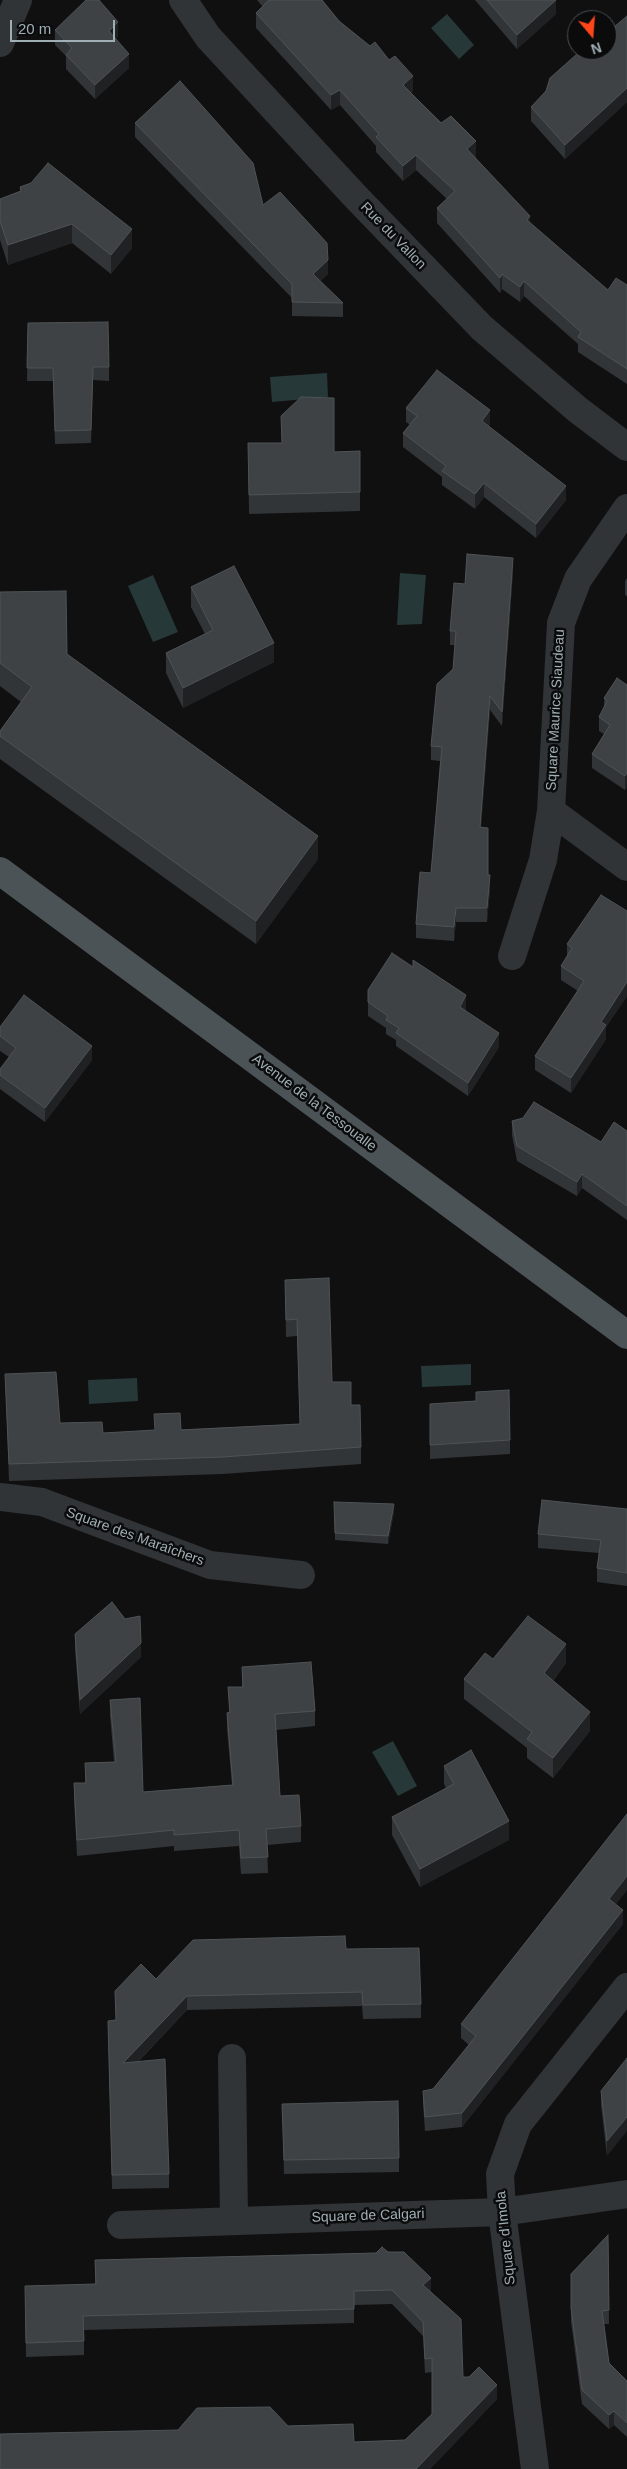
<!DOCTYPE html>
<html>
<head>
<meta charset="utf-8">
<style>
	body { margin:0 }
	#map { position:relative; width:627px; height:2469px; overflow:hidden; background:#101011; font-family:Helvetica,sans-serif }
	canvas { display:block }
	.north { position:absolute; left:567px; top:10px; width:50px; height:50px; box-sizing:border-box; background:#0b0b0c; border:1px solid #464d4f; border-radius:50%; rotate:162deg; font-size:14px; font-weight:700; line-height:20px; text-align:center; color:#9fafb4 }
	.north::after { content:''; display:block; margin:auto; width:18px; height:22px; background:#ff461a; clip-path:polygon(50% 0,100% 100%,50% 72%,0 100%) }
	.scale { position:absolute; left:10px; top:20px; width:105px; height:22px; box-sizing:border-box; border:2px solid #9fafb4; border-top:0; padding-left:6px; font-size:15px; line-height:18px; white-space:nowrap; color:#9fafb4; -webkit-text-stroke:4px #0b0b0c; paint-order:stroke }
</style>
</head>
<body>
<div id="map">
<canvas width="627" height="2469"></canvas>
<div class="north">N</div>
<div class="scale">20 m</div>
</div>
<script>
const ctx = document.querySelector('canvas').getContext('2d');
ctx.lineJoin = 'round';
function fillPath(path, color) {
  ctx.fillStyle = color;
  ctx.fill(path, 'evenodd');
}
function shape(rows) {
  const path = new Path2D();
  for (const r of rows) {
    path.moveTo(r[0], r[1]);
    for (let i = 2; i < r.length; i += 2) path.lineTo(r[i], r[i + 1]);
  }
  return path;
}
function strokePath(path, color, width, dash) {
  ctx.strokeStyle = color;
  ctx.lineWidth = width;
  ctx.lineCap = dash ? 'butt' : 'round';
  ctx.setLineDash(dash || []);
  ctx.stroke(path);
}
function drawText(font, color, halo, rows, align = 'center') {
  ctx.font = font + ' Helvetica,sans-serif';
  ctx.lineWidth = 5;
  ctx.setLineDash([]);
  ctx.textBaseline = 'middle';
  ctx.strokeStyle = halo;
  ctx.fillStyle = color;
  for (const [text, x, y, turn = 0] of rows) {
    ctx.save();
    ctx.translate(x, y);
    ctx.rotate((+turn || 0) * Math.PI / 180);
    ctx.textAlign = isNaN(turn) ? turn : align;
    if (halo) ctx.strokeText(text, 0, 0);
    ctx.fillText(text, 0, 0);
    ctx.restore();
  }
}
const water = shape([
	[447,14,474,45,459,59,431,28],
	[327,373,328,397,272,402,270,377],
	[400,573,426,575,422,624,397,625],
	[153,575,178,632,153,642,128,586],
	[471,1364,471,1385,422,1387,421,1366],
	[137,1378,138,1401,89,1404,88,1380],
	[393,1741,417,1786,398,1796,372,1752]
]);
const minor = shape([
	[183,0,208,37,353,194,482,328,578,410,627,447],
	[0,43,18,0],
	[551,811,627,867],
	[512,956,543,860,551,811,561,623,578,579,627,508],
	[0,1497,42,1502,210,1565,301,1575],
	[232,2058,234,2221],
	[121,2225,502,2212,627,2194],
	[535,2469,502,2212,500,2174,518,2124,627,1987]
]);
const major = shape([
	[0,871,627,1335]
]);
const wall = shape([
	[257,0,322,0,339,21,413,91,411,93,476,156,475,157,530,223,608,290,627,285,627,384,578,352,578,344,524,296,520,302,502,289,500,293,437,223,437,208,447,199,416,170,403,181,376,152,376,146,340,105,331,110,256,28,256,13,263,7],
	[475,0,556,0,556,14,517,49],
	[627,16,627,102,565,159,531,121,531,107,580,57],
	[55,30,118,36,116,38,129,68,95,99,66,69,66,56,55,45],
	[135,123,263,205,328,274,320,281,343,303,343,317,292,316,292,298,135,137],
	[20,187,132,248,111,274,72,243,8,265,0,240,0,199,20,192],
	[28,323,109,367,109,381,93,380,91,443,55,444,53,381,27,381],
	[406,408,490,424,489,426,566,500,536,538,484,497,475,509,442,485,442,477,403,447,403,433,410,425,406,422],
	[281,416,334,452,360,451,360,511,249,514,248,443,282,443],
	[513,572,502,726,490,710,481,827,490,889,487,922,456,922,454,941,416,938,416,924,431,873,440,761,431,760,431,746,453,669,455,645,450,645,450,631,465,584],
	[627,578,627,596,625,595,625,581],
	[191,587,274,662,183,708,166,673,166,653,205,634,191,607],
	[0,592,67,654,318,859,256,944,0,759,0,731,21,702,0,686],
	[627,685,625,790,592,768,592,754,604,734,599,731,599,717,604,707,604,698],
	[627,911,627,996,606,1027,606,1039,571,1093,535,1070,535,1056,578,991,561,980,561,966,567,956,567,944],
	[368,1002,466,1009,465,1010,499,1047,468,1096,396,1046,396,1040,386,1034,386,1028,368,1016],
	[0,1027,92,1060,45,1122,0,1089,0,1069,9,1057,0,1051],
	[512,1121,601,1142,627,1131,627,1220,582,1188,577,1196,517,1161,512,1135],
	[285,1280,332,1382,351,1405,361,1447,361,1464,223,1474,9,1481,5,1374,60,1423,103,1433,300,1424,297,1336,286,1337],
	[476,1392,510,1440,510,1454,430,1459,430,1404,476,1401],
	[334,1502,394,1512,388,1544,335,1540],
	[627,1509,627,1586,597,1582,597,1568,599,1553,538,1548,538,1534],
	[75,1634,141,1657,80,1714,75,1649],
	[493,1659,566,1663,553,1681,590,1731,553,1778,527,1758,527,1748,464,1699,464,1679],
	[242,1667,315,1711,315,1726,276,1730,280,1796,301,1826,301,1842,267,1845,268,1873,241,1874,239,1846,174,1851,174,1846,77,1856,74,1799,74,1783,85,1783,85,1763,114,1762,110,1715,110,1700,143,1792,232,1785,227,1729,227,1713,229,1712,228,1687,242,1687],
	[444,1766,509,1840,420,1887,392,1835,392,1817,446,1788,444,1784],
	[627,1890,616,1904,623,1924,462,2127,425,2131,423,2104,423,2091,433,2089,469,2045,461,2038,461,2024],
	[346,1949,421,2004,421,2018,363,2019,362,2006,187,2010,138,2062,169,2174,169,2188,112,2189,108,2021,116,2020,115,1991,156,1979],
	[627,2058,607,2156,601,2105,601,2091],
	[282,2104,399,2158,399,2172,284,2174],
	[608,2235,609,2324,604,2324,609,2363,627,2381,627,2437,614,2425,609,2429,582,2404,571,2322,571,2274],
	[95,2260,430,2292,463,2377,497,2399,430,2469,0,2469,178,2430,288,2426,354,2442,405,2440,432,2414,432,2372,425,2373,423,2336,392,2304,354,2305,354,2323,84,2330,84,2355,26,2357,25,2300,95,2284]
]);
const shadedWall = shape([
	[556,0,556,14,517,49,517,35],
	[118,22,118,36,109,45,109,31],
	[129,54,129,68,95,99,95,85],
	[413,76,413,91,403,100,403,85],
	[627,88,627,102,565,159,565,145],
	[340,90,340,105,331,110,331,95],
	[476,141,476,156,467,164,467,149],
	[416,155,416,170,403,181,403,166],
	[530,216,530,231,527,220],
	[72,224,72,243,8,265,8,245],
	[132,229,132,248,111,274,111,255],
	[328,260,328,274,313,288,313,274],
	[502,274,502,289,500,293,500,278],
	[524,281,524,296,520,302,520,287],
	[490,410,490,424,482,435,482,421],
	[484,483,484,497,475,509,475,494],
	[566,486,566,500,536,538,536,524],
	[513,558,513,572,502,726,502,712],
	[274,643,274,662,183,708,183,688],
	[490,696,490,710,480,841,480,827],
	[627,773,627,788,625,790,625,776],
	[318,836,318,859,256,944,256,921],
	[490,875,490,889,487,922,487,908],
	[456,908,456,922,454,941,454,927],
	[627,982,627,996,606,1027,606,1039,571,1093,571,1078,601,1022],
	[466,995,466,1009,460,1021,460,1007],
	[499,1033,499,1047,468,1096,468,1083],
	[92,1046,92,1060,45,1122,45,1108],
	[582,1174,582,1188,577,1196,577,1182],
	[394,1504,394,1512,388,1544,388,1536],
	[141,1643,141,1657,80,1714,80,1700],
	[566,1644,566,1663,544,1692,544,1673],
	[590,1712,590,1731,553,1778,553,1758],
	[509,1821,509,1840,420,1887,420,1869],
	[627,1876,627,1890,609,1913,609,1899],
	[623,1910,623,1924,462,2127,462,2113],
	[187,1996,187,2010,123,2077,123,2063],
	[627,2117,627,2131,607,2156,607,2141],
	[431,2278,431,2292,423,2285],
	[497,2385,497,2399,430,2469,416,2469],
	[614,2411,614,2425,609,2429,609,2415]
]);
const building = shape([
	[86,0,99,0,118,22,109,31,129,54,95,85,66,55,72,48,55,30,86,0],
	[269,0,322,0,339,21,370,46,375,42,389,60,395,56,413,76,403,85,441,123,451,116,476,141,467,149,530,216,527,220,608,290,616,278,627,285,627,369,578,337,581,332,524,281,520,287,502,274,500,278,437,208,455,191,416,155,403,166,376,137,379,134,340,90,331,95,256,13,269,0],
	[487,0,556,0,517,35,487,0],
	[627,16,627,88,565,145,531,107,546,91,550,78,577,54,580,57,588,50,607,50,607,33,627,16],
	[180,81,253,163,263,205,280,192,327,243,328,260,313,274,343,303,292,302,292,284,135,123,180,81],
	[48,163,132,229,111,255,72,224,8,245,0,221,0,199,21,191,20,187,31,183,48,163],
	[108,322,109,367,93,367,91,430,55,431,53,368,27,368,28,323,108,322],
	[437,370,490,410,482,421,566,486,536,524,484,483,475,494,442,471,446,466,403,433,417,416,406,408,437,370],
	[301,397,334,398,334,452,360,451,360,492,249,495,248,443,282,443,281,416,301,397],
	[467,554,513,558,502,712,490,696,480,827,488,828,488,875,490,875,487,908,456,908,454,927,416,924,420,872,431,873,442,747,431,746,437,684,453,669,456,631,450,631,454,583,465,584,467,554],
	[234,566,274,643,183,688,166,653,213,630,191,587,234,566],
	[66,591,67,654,318,836,256,921,0,736,0,731,32,687,0,663,0,592,66,591],
	[617,678,627,685,627,773,625,776,592,754,610,725,599,717,607,701,604,698,617,678],
	[601,895,627,911,627,982,601,1022,606,1025,571,1078,535,1056,584,981,561,966,572,948,567,944,601,895],
	[392,953,413,967,413,960,466,995,460,1007,499,1033,468,1083,396,1033,399,1028,386,1020,388,1016,368,1002,368,990,392,953],
	[24,995,92,1046,45,1108,0,1075,0,1069,16,1048,0,1036,0,1027,24,995],
	[534,1102,601,1142,614,1122,627,1131,627,1206,582,1174,577,1182,517,1146,512,1121,523,1118,534,1102],
	[329,1278,332,1382,351,1382,351,1405,360,1405,361,1447,223,1457,9,1464,5,1374,56,1372,60,1423,102,1422,103,1433,155,1430,154,1414,180,1413,181,1430,300,1424,297,1319,286,1320,285,1280,329,1278],
	[509,1390,510,1440,430,1445,430,1404,476,1401,476,1392,509,1390],
	[542,1500,627,1509,627,1573,597,1568,601,1540,538,1534,542,1500],
	[334,1502,394,1504,388,1536,335,1533,334,1502],
	[112,1602,125,1619,140,1616,141,1643,80,1700,75,1634,112,1602],
	[528,1616,566,1644,544,1673,590,1712,553,1758,527,1739,532,1732,464,1679,485,1653,493,1659,528,1616],
	[311,1662,315,1711,275,1714,280,1796,299,1795,301,1826,266,1829,268,1857,241,1858,239,1830,174,1835,174,1830,77,1840,74,1783,86,1783,85,1763,116,1762,110,1700,140,1698,143,1792,233,1785,227,1713,230,1712,228,1687,243,1687,242,1667,311,1662],
	[471,1750,509,1821,420,1869,392,1817,454,1784,444,1766,471,1750],
	[627,1814,627,1876,609,1899,623,1910,462,2113,425,2117,423,2091,433,2089,476,2036,461,2024,627,1814],
	[345,1936,346,1949,419,1948,421,2004,363,2005,362,1992,187,1996,123,2063,165,2059,169,2174,112,2175,108,2021,116,2020,115,1991,141,1964,156,1979,193,1940,345,1936],
	[627,2058,627,2117,607,2141,601,2091,627,2058],
	[398,2101,399,2158,284,2160,282,2104,398,2101],
	[608,2235,609,2310,602,2311,609,2363,627,2381,627,2423,614,2411,609,2415,582,2390,571,2308,571,2274,608,2235],
	[382,2247,388,2252,404,2252,431,2278,423,2285,461,2319,463,2377,469,2377,479,2367,497,2385,416,2469,0,2469,0,2434,178,2430,197,2408,270,2407,288,2426,353,2424,354,2442,405,2440,432,2414,432,2358,425,2359,423,2322,392,2290,354,2291,354,2309,83,2316,84,2341,26,2343,25,2286,96,2284,95,2260,376,2253,382,2247]
]);
const streetNames = [
	["Rue du Vallon",393,236,46],
	["Square Maurice Siaudeau",556,710,-87],
	["Avenue de la Tessoualle",314,1103,37],
	["Square des Maraîchers",135,1537,20],
	["Square de Calgari",368,2216,-2],
	["Square d’Imola",506,2238,-96]
];
fillPath(water, '#273838');
strokePath(minor, '#303436', 28);
strokePath(major, '#4c5356', 28);
fillPath(wall, '#323537');
fillPath(shadedWall, '#202122');
fillPath(building, '#3e4245');
strokePath(building, '#4d5356', 1);
drawText('14px', '#9fafb4', '#0b0b0c', streetNames);
</script>
</body>
</html>
